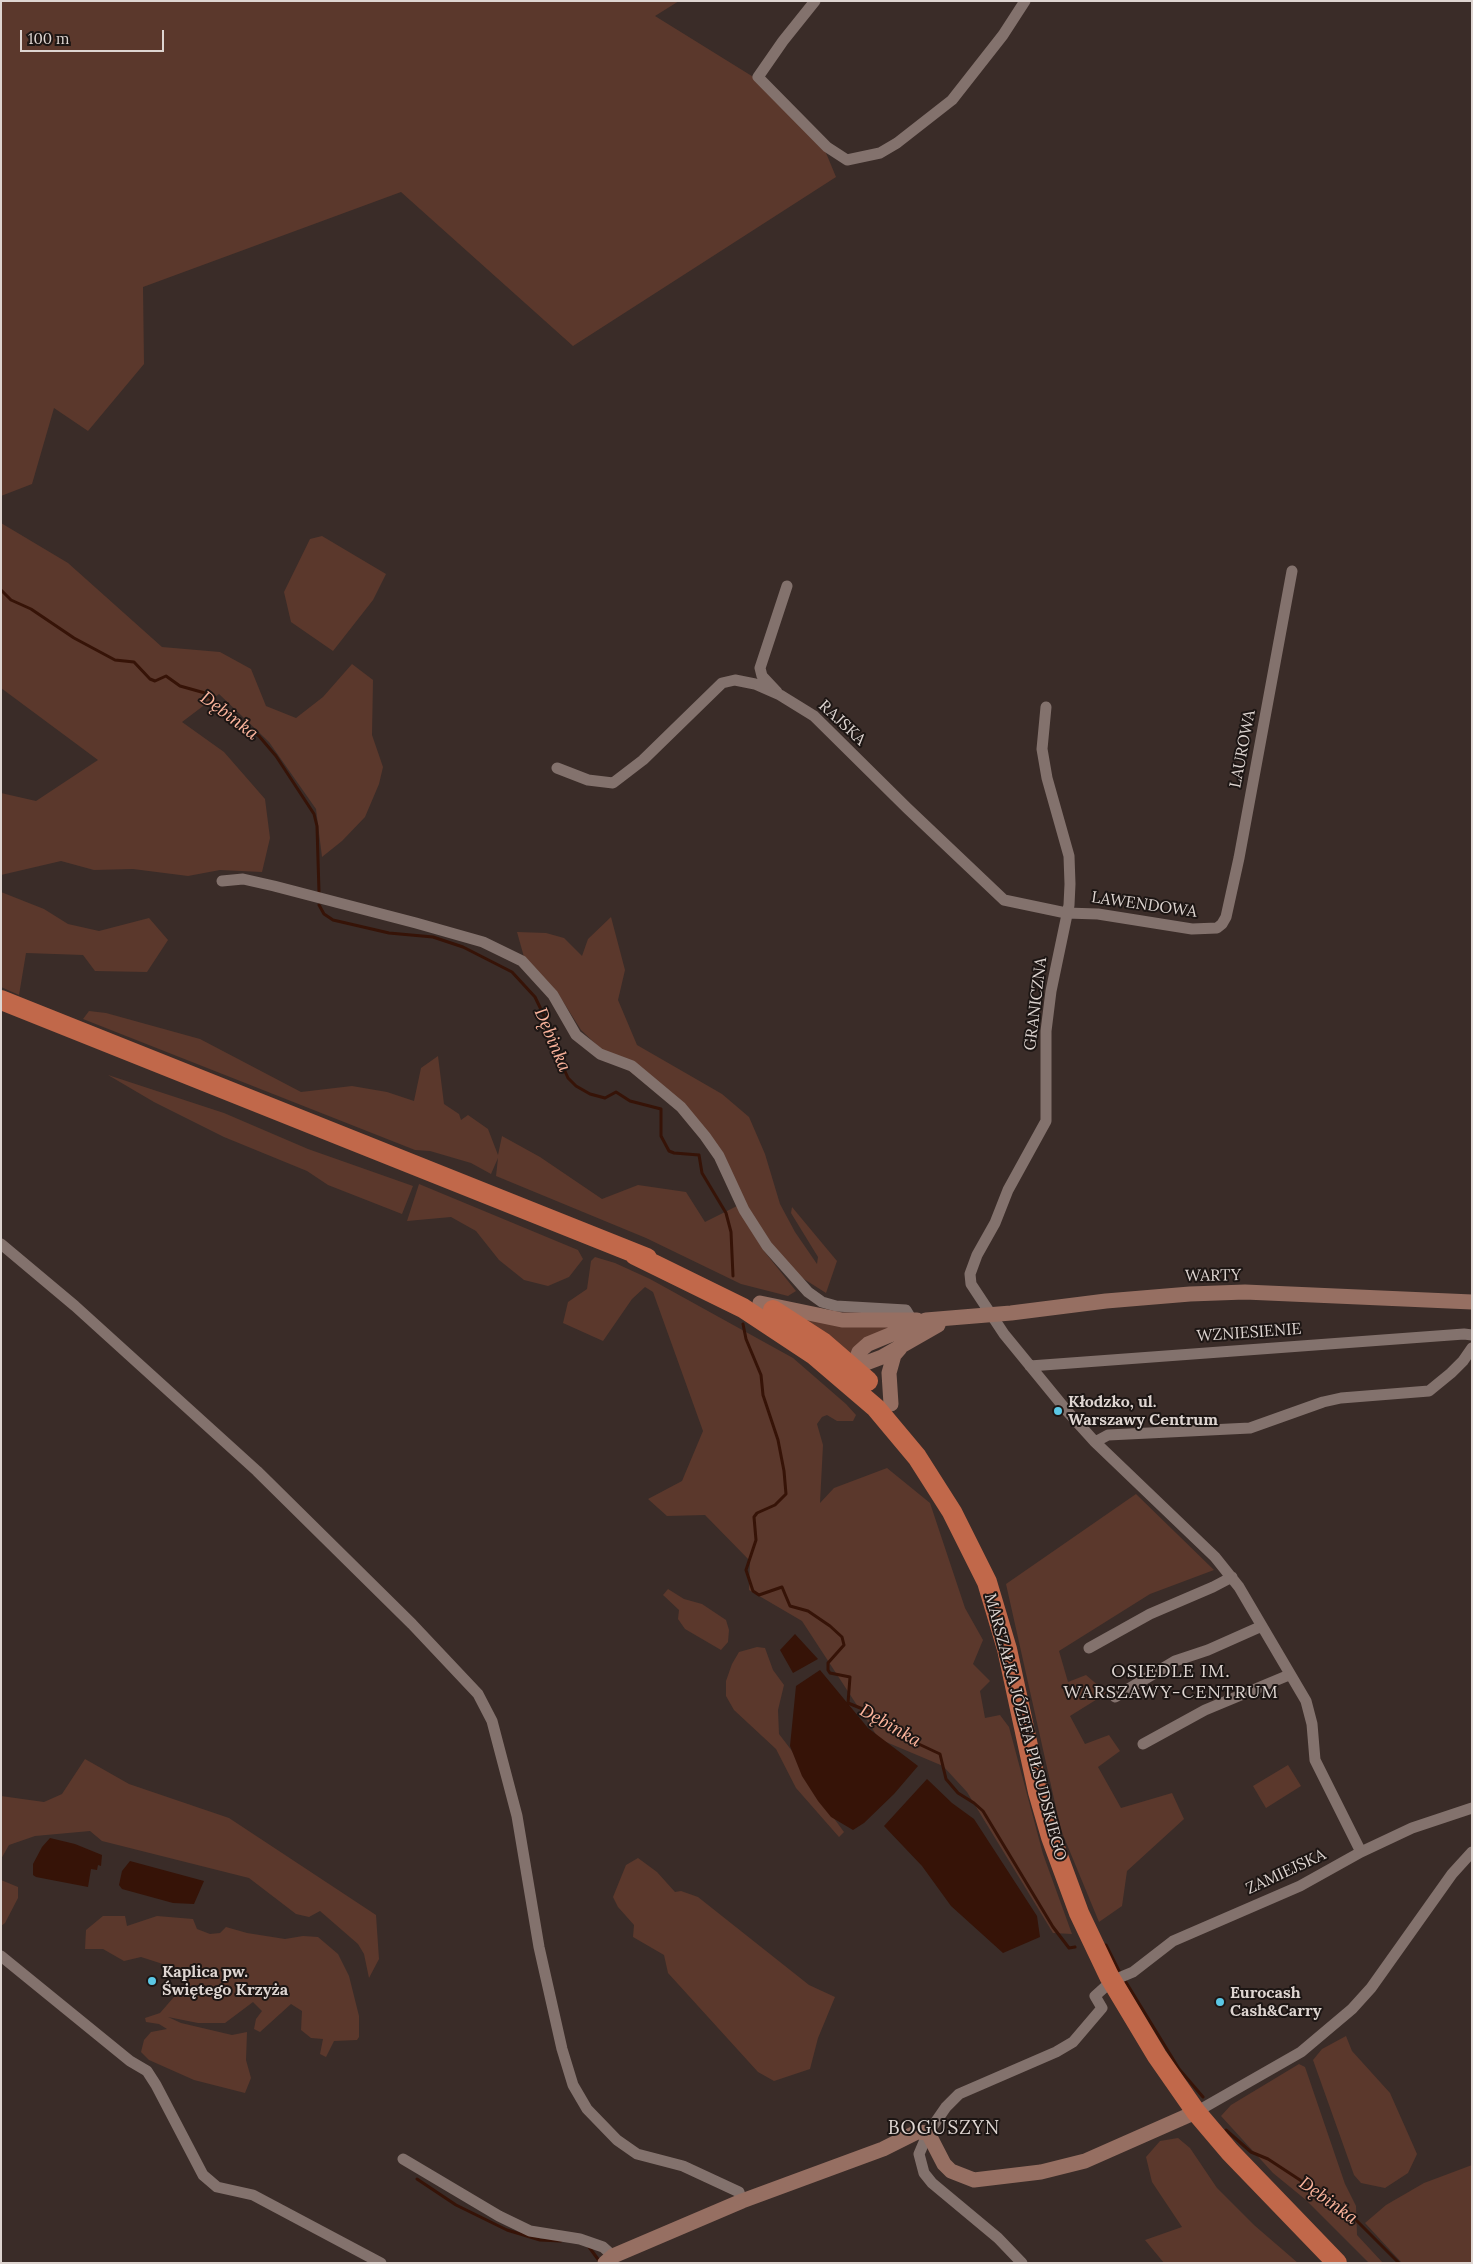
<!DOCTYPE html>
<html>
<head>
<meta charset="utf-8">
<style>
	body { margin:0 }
	#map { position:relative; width:1473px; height:2264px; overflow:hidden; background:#3a2c28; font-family:Lora,serif }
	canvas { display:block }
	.frame { position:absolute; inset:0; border:2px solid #ded5d1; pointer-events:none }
	.scale { position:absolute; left:20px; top:30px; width:144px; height:22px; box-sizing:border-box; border:2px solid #ded5d1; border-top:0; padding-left:6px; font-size:15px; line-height:18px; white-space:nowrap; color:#ded5d1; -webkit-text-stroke:4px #1d1614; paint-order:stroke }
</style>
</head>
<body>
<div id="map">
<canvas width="1473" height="2264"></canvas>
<div class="frame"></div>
<div class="scale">100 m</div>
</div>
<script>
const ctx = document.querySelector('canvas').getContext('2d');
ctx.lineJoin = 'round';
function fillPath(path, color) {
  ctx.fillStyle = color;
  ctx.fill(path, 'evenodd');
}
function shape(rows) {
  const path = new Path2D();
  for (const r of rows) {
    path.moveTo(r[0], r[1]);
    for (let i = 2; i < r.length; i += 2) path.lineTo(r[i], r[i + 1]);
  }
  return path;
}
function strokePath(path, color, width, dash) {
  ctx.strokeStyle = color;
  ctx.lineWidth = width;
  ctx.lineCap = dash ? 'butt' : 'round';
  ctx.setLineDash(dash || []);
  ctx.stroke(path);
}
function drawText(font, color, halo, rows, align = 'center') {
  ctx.font = font + ' Lora,serif';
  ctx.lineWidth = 4;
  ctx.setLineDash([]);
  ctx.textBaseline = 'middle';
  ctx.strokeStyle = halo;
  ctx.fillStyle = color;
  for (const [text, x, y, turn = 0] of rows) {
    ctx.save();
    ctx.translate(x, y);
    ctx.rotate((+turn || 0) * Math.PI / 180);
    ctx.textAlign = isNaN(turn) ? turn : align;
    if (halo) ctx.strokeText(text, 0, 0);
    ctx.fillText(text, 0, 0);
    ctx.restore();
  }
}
const green = shape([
	[1,1,679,1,655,16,755,78,824,148,836,177,573,346,401,192,143,287,144,364,88,431,54,408,32,484,1,496],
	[1,523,68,563,162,647,220,652,251,669,266,706,296,718,323,697,352,664,373,680,372,735,383,767,379,784,365,817,342,841,322,857,316,809,269,742,219,694,182,722,224,752,265,799,270,838,262,872,220,870,188,876,133,869,94,870,61,861,1,875,1,793,36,801,98,760,1,688],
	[322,536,386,574,373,600,333,651,291,622,284,592,310,539],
	[1,892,44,909,68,924,99,931,149,918,168,940,147,972,95,971,83,955,26,953,19,995,1,987],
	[611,917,625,970,618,1000,637,1045,722,1094,749,1117,765,1154,780,1204,795,1232,817,1264,818,1257,791,1213,792,1207,837,1261,826,1293,796,1274,771,1244,747,1207,708,1132,601,1049,581,1030,557,992,524,957,517,932,546,933,564,938,582,956,588,939],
	[89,1011,106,1013,200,1039,301,1092,352,1086,387,1092,414,1101,421,1068,438,1056,444,1104,459,1114,461,1120,468,1115,488,1129,498,1155,502,1136,540,1157,602,1199,638,1185,686,1192,705,1222,737,1206,764,1251,796,1291,788,1296,741,1284,646,1238,496,1176,498,1158,491,1174,471,1163,430,1151,415,1150,83,1019],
	[108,1075,224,1113,308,1149,413,1186,402,1214,328,1185,307,1171,224,1137,154,1102],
	[419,1184,578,1250,583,1259,569,1277,548,1286,524,1280,499,1260,476,1231,451,1217,407,1221],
	[595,1257,615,1263,650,1279,793,1358,846,1404,856,1415,853,1421,837,1421,827,1415,822,1417,817,1424,823,1445,820,1503,834,1488,887,1468,930,1503,965,1608,983,1640,973,1664,990,1681,980,1691,985,1718,1000,1715,1009,1727,1043,1854,1072,1934,1053,1933,967,1792,943,1766,879,1739,802,1621,749,1590,750,1561,705,1515,667,1516,648,1499,682,1481,703,1431,653,1292,645,1287,632,1299,603,1341,563,1323,568,1302,587,1289,591,1261],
	[792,1312,911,1322,851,1358],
	[1136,1494,1214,1570,1150,1594,1059,1651,1068,1682,1086,1675,1107,1693,1070,1716,1085,1744,1109,1735,1120,1751,1098,1767,1121,1808,1172,1793,1184,1819,1127,1871,1122,1906,1099,1922,1061,1830,1006,1584],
	[668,1589,684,1599,702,1604,726,1620,729,1630,728,1642,721,1650,685,1629,678,1619,679,1610,663,1595],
	[757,1647,765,1648,773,1670,784,1685,778,1710,779,1734,792,1751,816,1794,844,1832,839,1837,796,1788,776,1749,734,1710,726,1696,726,1681,732,1664,739,1652],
	[85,1759,129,1784,229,1818,376,1915,379,1959,369,1978,364,1954,358,1944,320,1911,309,1917,296,1914,249,1878,102,1841,90,1831,35,1836,9,1845,1,1859,1,1796,44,1802,62,1794],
	[1288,1765,1301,1786,1266,1808,1253,1786],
	[638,1858,657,1872,675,1892,681,1891,698,1897,809,1985,835,1997,818,2038,810,2069,774,2081,758,2072,668,1973,664,1955,633,1937,634,1925,618,1907,613,1897,626,1865],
	[1,1880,18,1887,18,1898,5,1923,1,1926],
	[103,1916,125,1916,127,1926,157,1916,193,1919,197,1929,210,1934,220,1933,226,1927,247,1933,285,1939,303,1936,318,1937,338,1954,349,1976,359,2016,359,2037,357,2040,334,2041,326,2057,320,2054,323,2039,311,2038,301,2030,302,2011,291,2004,260,2032,254,2029,256,2019,262,2011,253,2002,225,2023,198,2023,168,2017,181,2023,232,2035,247,2032,246,2060,251,2078,245,2093,194,2080,149,2060,141,2052,144,2040,151,2032,167,2029,159,2024,146,2022,145,2018,160,2013,194,1974,141,1957,124,1961,103,1949,85,1949,86,1930],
	[1346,2036,1352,2051,1390,2093,1417,2154,1408,2173,1385,2188,1361,2183,1354,2175,1313,2060,1322,2049],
	[1299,2064,1305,2067,1345,2184,1356,2206,1357,2235,1383,2263,1369,2263,1306,2200,1273,2173,1221,2116,1231,2105],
	[1178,2138,1190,2148,1217,2188,1254,2225,1298,2263,1164,2263,1145,2240,1182,2227,1152,2182,1146,2157,1160,2141],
	[1472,2165,1472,2263,1402,2263,1365,2223,1386,2205,1424,2183]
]);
const water = shape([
	[795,1634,818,1659,793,1673,780,1650],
	[820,1670,868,1728,918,1766,894,1794,864,1823,853,1830,831,1817,818,1801,802,1776,790,1746,796,1686],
	[927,1779,952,1803,974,1819,1037,1916,1040,1937,1003,1953,951,1906,922,1866,884,1826],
	[50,1838,75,1844,102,1855,101,1866,98,1865,97,1870,91,1869,88,1887,36,1877,33,1875,33,1864,42,1847],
	[130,1861,204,1881,194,1904,173,1903,122,1889,119,1885,122,1871]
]);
const stream = shape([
	[1,590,11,600,31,609,74,638,115,660,134,662,150,679,155,681,166,676,180,686,205,693,238,722,259,736,276,756,314,814,317,826,319,892],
	[319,905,324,914,333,920,389,933,433,937,463,947,512,972,535,997,547,1022,554,1047,568,1078,576,1086,590,1094,605,1098,616,1092,630,1101,661,1109,661,1136,669,1151,674,1153,699,1155,702,1173,726,1213,731,1232,733,1276],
	[743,1324,746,1339,761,1375,763,1395,778,1440,784,1471,786,1494,775,1505,757,1513,754,1517,756,1540,746,1570,753,1591,759,1595,782,1587,790,1606,808,1611,830,1626,842,1637,844,1645,828,1663,828,1670,830,1673,850,1677,848,1703,875,1714,892,1724,908,1739,940,1754,946,1779,958,1793,974,1803,983,1811,1053,1927,1069,1948,1075,1947],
	[1102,1945,1106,1945,1120,1973],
	[1124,1979,1179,2069,1203,2097],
	[1226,2130,1251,2152,1268,2159,1300,2180,1320,2199,1337,2205,1350,2214,1399,2263],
	[417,2179,456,2205,507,2230,540,2240,561,2241],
	[589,2247,600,2262]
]);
const street = shape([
	[815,1,783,41,758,77,827,147,847,160,880,153,897,143,952,100,1003,35,1025,1],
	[777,692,762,676,760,668,787,586],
	[1046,707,1042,749,1047,778,1069,856,1070,884,1069,905,1051,991,1046,1031,1046,1121,1008,1190,995,1223,977,1255,970,1274,971,1284,1004,1334,1067,1411,1095,1442,1215,1557,1239,1587,1306,1701,1312,1724,1315,1760,1361,1852],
	[557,768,588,780,613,783,643,760,722,683,735,680,755,684,780,695,814,716,907,808,1004,900,1066,913,1098,914,1192,929,1217,928,1222,924,1226,917,1239,858,1292,571],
	[222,881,243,879,274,886,416,923,483,942,522,961,553,995,576,1035,600,1054,632,1066,681,1107,705,1136,719,1156,744,1210,767,1246,808,1292,822,1302,836,1306,906,1310,912,1320],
	[1,1244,75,1306,257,1471,412,1624,478,1694,492,1721,517,1816,539,1947,562,2049,573,2085,587,2109,617,2140,637,2154,683,2166,739,2192,742,2201],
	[1030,1366,1464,1334,1472,1335],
	[1095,1442,1108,1435,1250,1428,1323,1402,1341,1398,1429,1391,1451,1373,1463,1361,1472,1348],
	[1089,1648,1150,1614,1213,1587,1232,1577],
	[1115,1697,1175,1661,1208,1650,1262,1626],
	[1143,1744,1205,1710,1289,1675],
	[1,1956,130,2061,147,2071,156,2085,203,2175,217,2187,253,2195,381,2263],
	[1121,1977,1133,1972,1173,1941,1300,1886,1361,1852,1412,1828,1472,1808],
	[1196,2112,1301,2052,1352,2009,1371,1988,1452,1874,1472,1852],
	[403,2159,499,2216,530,2231,580,2239,603,2247,613,2256],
	[1022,2263,998,2238,932,2183,924,2173,919,2154,928,2133,946,2107,959,2094,1056,2052,1073,2042,1102,2008,1095,1996,1105,1987]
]);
const secondary = shape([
	[760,1303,842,1320,917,1320],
	[853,1368,882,1357,938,1325],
	[846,1374,853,1368,859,1352,868,1344,926,1320,1011,1313,1106,1301,1190,1294,1245,1292,1472,1302],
	[891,1404,889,1373,894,1355,900,1348],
	[605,2263,613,2256,742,2201,883,2149,917,2132,928,2133,944,2164,951,2171,974,2180,1041,2172,1085,2161,1196,2112]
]);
const highway = shape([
	[1,1000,647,1258],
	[635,1255,743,1308,814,1355,876,1408,917,1457,952,1512,987,1582,1007,1649,1038,1792,1051,1837,1079,1913,1109,1976,1157,2056,1196,2112,1230,2152,1337,2263],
	[773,1310,824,1343,868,1381]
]);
const markers = [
	[1058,1411,5,"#5bc8e6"],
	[152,1981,5,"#5bc8e6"],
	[1220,2002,5,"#5bc8e6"]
];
const streetNames = [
	["RAJSKA",842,723,43],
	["LAUROWA",1243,749,-79],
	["LAWENDOWA",1144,905,8],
	["GRANICZNA",1036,1004,-83],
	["WARTY",1213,1276,-1],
	["WZNIESIENIE",1249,1333,-4],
	["MARSZAŁKA JÓZEFA PIŁSUDSKIEGO",1025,1727,75],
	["ZAMIEJSKA",1286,1872,-25]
];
const poiNames = [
	["Kłodzko, ul.",1068,1402],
	["Warszawy Centrum",1068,1420],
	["Kaplica pw.",162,1972],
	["Świętego Krzyża",162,1990],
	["Eurocash",1230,1993],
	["Cash&Carry",1230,2011]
];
const waterNames = [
	["Dębinka",229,716,37],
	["Dębinka",552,1040,67],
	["Dębinka",890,1726,30],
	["Dębinka",1328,2201,36]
];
const neighbourhoodNames = [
	["OSIEDLE IM.",1171,1672],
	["WARSZAWY-CENTRUM",1171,1693]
];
const quarterNames = [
	["BOGUSZYN",944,2129]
];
fillPath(green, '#5b382c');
fillPath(water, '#361307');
strokePath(stream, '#361307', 3);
strokePath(street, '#83726d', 11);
strokePath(secondary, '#966f62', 15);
strokePath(highway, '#c1684a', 20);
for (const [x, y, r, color] of markers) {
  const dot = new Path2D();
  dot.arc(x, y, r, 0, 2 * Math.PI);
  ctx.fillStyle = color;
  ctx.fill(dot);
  strokePath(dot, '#1d1614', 2);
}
drawText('16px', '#ded5d1', '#1d1614', streetNames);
drawText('bold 16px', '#ded5d1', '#1d1614', poiNames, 'left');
drawText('italic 18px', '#fdb59d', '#1d1614', waterNames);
ctx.letterSpacing = '1px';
drawText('18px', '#ded5d1', '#1d1614', neighbourhoodNames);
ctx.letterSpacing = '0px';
ctx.letterSpacing = '1px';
drawText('19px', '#ded5d1', '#1d1614', quarterNames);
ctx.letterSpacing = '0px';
</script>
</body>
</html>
